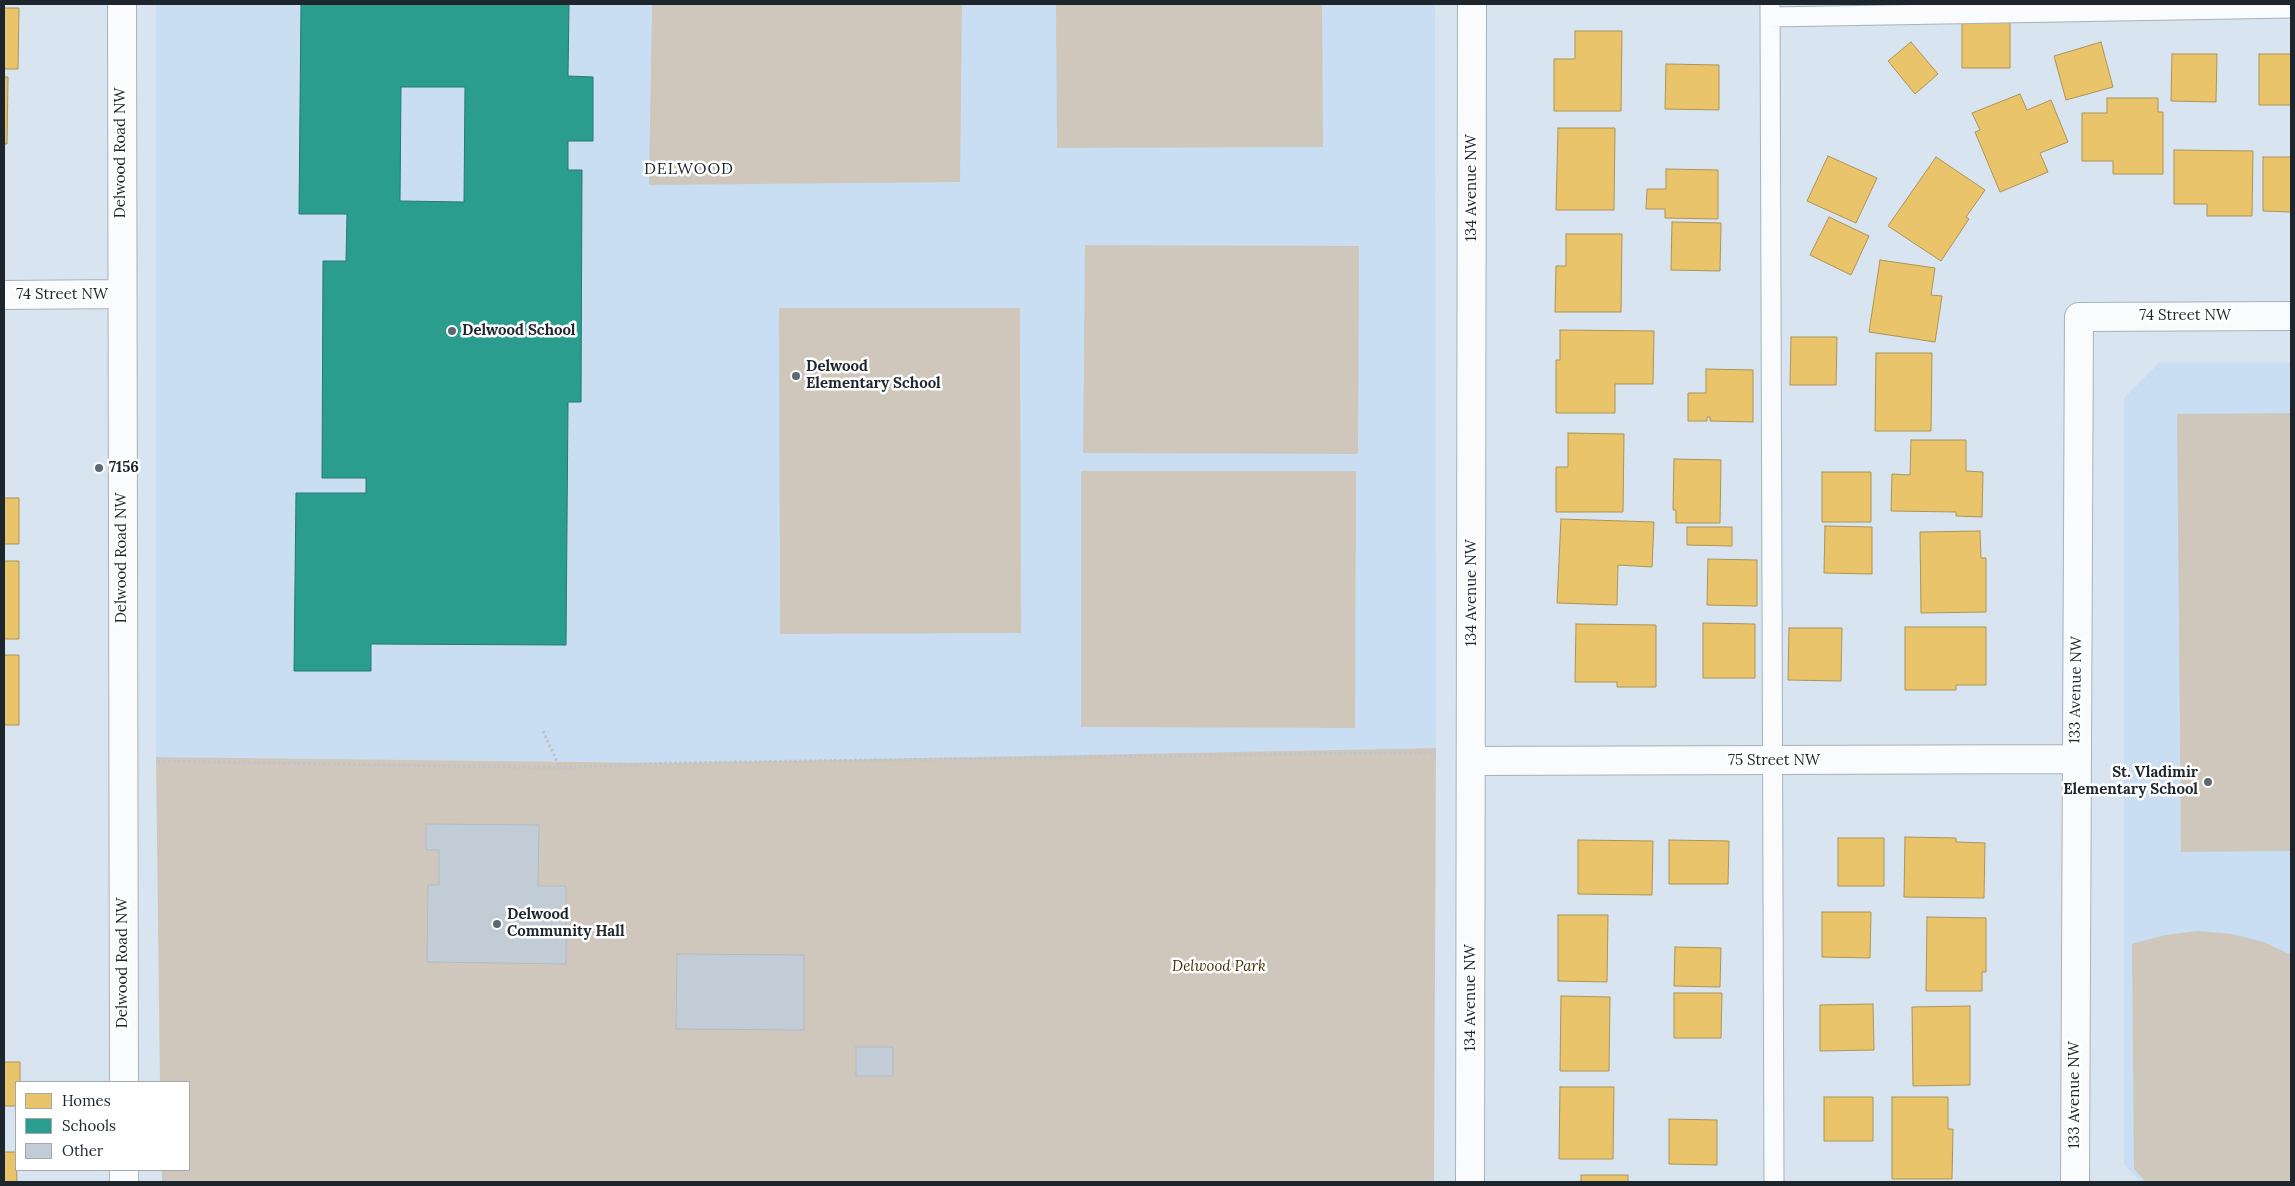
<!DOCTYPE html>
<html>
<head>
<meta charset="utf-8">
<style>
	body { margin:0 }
	#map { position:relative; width:2295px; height:1186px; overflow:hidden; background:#d8e4f0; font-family:Lora,serif }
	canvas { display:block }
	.frame { position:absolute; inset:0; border:5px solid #1d252d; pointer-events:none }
	.legend { position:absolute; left:15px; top:1081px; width:175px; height:90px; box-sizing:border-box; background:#fff; border:1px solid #a5a8ab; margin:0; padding:6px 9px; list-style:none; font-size:15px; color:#1d252d }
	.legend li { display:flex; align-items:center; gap:10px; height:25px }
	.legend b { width:25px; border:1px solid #a5a8ab }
</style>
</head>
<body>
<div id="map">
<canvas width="2295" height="1186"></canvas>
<div class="frame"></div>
<ul class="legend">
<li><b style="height:14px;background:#e9c46a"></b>Homes</li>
<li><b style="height:14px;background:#2a9d8f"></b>Schools</li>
<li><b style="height:14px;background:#c2ccd6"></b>Other</li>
</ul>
</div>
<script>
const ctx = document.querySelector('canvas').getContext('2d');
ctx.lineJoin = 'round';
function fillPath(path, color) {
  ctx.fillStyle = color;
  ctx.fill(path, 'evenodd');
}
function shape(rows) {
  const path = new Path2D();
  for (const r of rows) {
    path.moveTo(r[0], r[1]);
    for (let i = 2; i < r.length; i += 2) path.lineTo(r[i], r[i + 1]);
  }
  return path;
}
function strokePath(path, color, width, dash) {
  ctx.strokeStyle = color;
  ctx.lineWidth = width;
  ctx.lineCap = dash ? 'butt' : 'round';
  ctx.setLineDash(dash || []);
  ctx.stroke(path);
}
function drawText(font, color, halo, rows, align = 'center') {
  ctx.font = font + ' Lora,serif';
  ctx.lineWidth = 5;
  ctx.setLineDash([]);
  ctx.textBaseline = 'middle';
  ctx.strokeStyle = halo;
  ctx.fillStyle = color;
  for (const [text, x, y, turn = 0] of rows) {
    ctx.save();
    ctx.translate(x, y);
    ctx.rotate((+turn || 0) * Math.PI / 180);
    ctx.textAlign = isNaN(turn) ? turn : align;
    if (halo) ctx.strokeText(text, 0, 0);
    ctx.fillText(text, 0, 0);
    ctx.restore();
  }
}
const built = shape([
	[156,4,1435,4,1436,748,671,763,156,757],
	[2160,362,2291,362,2291,1182,2142,1182,2124,1165,2124,398]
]);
const green = shape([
	[652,4,962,4,960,182,649,185],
	[1056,4,1322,4,1323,147,1057,148],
	[1085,245,1359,246,1358,454,1083,453],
	[779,308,1020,308,1021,633,780,634],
	[2291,413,2291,851,2181,852,2177,414],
	[1081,471,1356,471,1355,728,1081,727],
	[1436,748,1434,1182,162,1182,162,1170,189,1170,189,1082,160,1082,156,757,671,763],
	[2198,931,2232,934,2264,942,2291,955,2291,1182,2146,1182,2134,1169,2132,944,2165,935]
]);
const homes = shape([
	[4,8,19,8,18,69,4,69,4,8],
	[1962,19,2010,19,2010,68,1962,68,1962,19],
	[1575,31,1622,31,1621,111,1554,111,1554,59,1575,59,1575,31],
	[1911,42,1938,74,1915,94,1888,61,1911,42],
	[2101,42,2113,87,2066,100,2054,56,2101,42],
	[2172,54,2217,54,2216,102,2171,101,2172,54],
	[2259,54,2291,54,2291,105,2259,105,2259,54],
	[1666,64,1719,65,1719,110,1665,109,1666,64],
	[4,77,8,77,7,144,4,144,4,77],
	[2020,94,2027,110,2051,100,2068,142,2040,153,2048,172,2000,192,1975,132,1980,130,1972,113,2020,94],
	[2107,98,2158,98,2158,112,2163,112,2163,174,2113,174,2113,161,2082,161,2082,113,2107,113,2107,98],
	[1558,128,1615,128,1614,210,1556,210,1558,128],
	[2174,150,2253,151,2252,216,2207,216,2207,204,2174,204,2174,150],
	[1828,156,1877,178,1856,223,1807,201,1828,156],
	[1936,157,1985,190,1966,217,1969,219,1941,261,1888,226,1936,157],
	[2263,157,2291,157,2291,212,2263,211,2263,157],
	[1666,169,1718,170,1718,219,1665,218,1665,209,1646,209,1647,189,1666,189,1666,169],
	[1829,217,1869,236,1851,275,1810,255,1829,217],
	[1672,222,1721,223,1720,271,1671,270,1672,222],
	[1566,234,1622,234,1621,312,1555,312,1556,266,1566,266,1566,234],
	[1880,260,1935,268,1931,295,1942,296,1935,342,1869,332,1880,260],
	[1560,330,1654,331,1653,384,1615,384,1615,413,1556,413,1556,360,1560,360,1560,330],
	[1791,337,1837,337,1836,385,1790,385,1791,337],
	[1876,353,1932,353,1931,431,1875,431,1876,353],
	[1706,369,1753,370,1753,422,1710,421,1710,417,1707,417,1707,421,1688,421,1688,393,1706,393,1706,369],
	[1568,433,1624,434,1623,512,1556,512,1556,467,1568,467,1568,433],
	[1911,440,1966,440,1966,471,1983,472,1982,517,1956,516,1956,512,1891,511,1892,474,1910,475,1911,440],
	[1674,459,1721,460,1720,523,1676,523,1676,510,1673,510,1674,459],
	[1822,472,1871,472,1871,522,1822,522,1822,472],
	[4,498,19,498,19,544,4,544,4,498],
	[1561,519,1654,522,1652,567,1618,565,1617,605,1557,603,1561,519],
	[1825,526,1872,527,1872,574,1824,573,1825,526],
	[1687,527,1732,527,1732,546,1687,545,1687,527],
	[1980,531,1981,558,1986,558,1986,612,1921,613,1920,532,1980,531],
	[1708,559,1757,560,1757,606,1707,605,1708,559],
	[4,561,19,561,19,639,4,639,4,561],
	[1703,623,1755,624,1755,678,1703,678,1703,623],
	[1576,624,1656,625,1656,687,1617,687,1617,682,1575,682,1576,624],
	[1905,627,1986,627,1986,685,1956,685,1956,690,1905,690,1905,627],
	[1789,628,1842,628,1841,681,1788,680,1789,628],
	[4,655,19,655,19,725,4,725,4,655],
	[1905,837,1956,838,1956,842,1985,843,1984,898,1904,897,1905,837],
	[1838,838,1884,838,1884,886,1838,886,1838,838],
	[1578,840,1653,841,1652,895,1578,894,1578,840],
	[1669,840,1729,841,1728,884,1669,884,1669,840],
	[1822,912,1871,912,1870,958,1822,957,1822,912],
	[1558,915,1608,915,1607,982,1558,981,1558,915],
	[1927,917,1986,918,1986,972,1982,972,1982,991,1926,991,1927,917],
	[1675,947,1721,948,1720,987,1674,986,1675,947],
	[1674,993,1722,993,1721,1038,1674,1038,1674,993],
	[1561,996,1610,997,1609,1071,1560,1071,1561,996],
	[1873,1004,1874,1050,1820,1051,1820,1005,1873,1004],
	[1970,1006,1970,1085,1913,1086,1912,1007,1970,1006],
	[4,1029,4,1062,20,1062,20,1082,16,1082,16,1106,4,1106,4,1029],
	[1560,1087,1614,1087,1613,1159,1559,1159,1560,1087],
	[1824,1097,1873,1097,1873,1141,1824,1141,1824,1097],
	[1892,1097,1948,1097,1948,1129,1953,1129,1952,1179,1892,1179,1892,1097],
	[1669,1119,1717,1120,1717,1165,1669,1164,1669,1119],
	[4,1152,16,1152,17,1182,4,1182,4,1152],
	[1581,1175,1628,1175,1628,1182,1581,1182,1581,1175]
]);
const schools = shape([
	[301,4,569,4,568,76,593,77,593,141,568,141,568,170,582,170,581,402,568,402,566,645,371,644,371,671,294,671,296,493,366,493,366,478,322,478,323,261,346,261,347,214,299,214,301,4],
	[401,87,465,87,464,202,400,201,401,87]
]);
const building = shape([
	[426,824,539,825,538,886,566,886,566,964,427,962,428,885,439,885,439,850,426,850,426,824],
	[677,954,804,955,804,1030,676,1029,677,954],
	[856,1047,893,1047,893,1076,856,1076,856,1047]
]);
const path = shape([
	[543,731,560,768,671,763,1436,752],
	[158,761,560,768]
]);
const service = shape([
	[1770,4,1774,1182],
	[1770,17,2291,8]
]);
const minor = shape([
	[1472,761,2076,759],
	[1470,1182,1472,4],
	[2075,1182,2079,317,2291,316]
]);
const tertiary = shape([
	[122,4,124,1082],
	[4,295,121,294],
	[124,1170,124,1182]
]);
const markers = [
	[452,331,5,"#5e6871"],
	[796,376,5,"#5e6871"],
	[99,468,5,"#5e6871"],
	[2208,782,5,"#5e6871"],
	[497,924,5,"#5e6871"]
];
const streetNames = [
	["Delwood Road NW",121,153,-90],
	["134 Avenue NW",1472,188,-90],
	["74 Street NW",62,295],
	["74 Street NW",2185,316],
	["Delwood Road NW",122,558,-90],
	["134 Avenue NW",1472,593,-90],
	["133 Avenue NW",2076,690,-89],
	["75 Street NW",1774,761],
	["Delwood Road NW",123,963,-90],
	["134 Avenue NW",1471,998,-90],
	["133 Avenue NW",2075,1095,-90]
];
const poiNames = [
	["Delwood School",462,331],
	["Delwood",806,367],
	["Elementary School",806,384],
	["7156",109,468],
	["St. Vladimir",2198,773,"right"],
	["Elementary School",2198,790,"right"],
	["Delwood",507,915],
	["Community Hall",507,932]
];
const parkNames = [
	["Delwood Park",1219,967]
];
const neighbourhoodNames = [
	["DELWOOD",689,169]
];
fillPath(built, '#c9def3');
fillPath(green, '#cfc7bc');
fillPath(homes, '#e9c46a');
strokePath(homes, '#ac9458', 1);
fillPath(schools, '#2a9d8f');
strokePath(schools, '#267972', 1);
fillPath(building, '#c2ccd6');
strokePath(building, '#b2bbc4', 1);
strokePath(service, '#a8b2bb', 21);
strokePath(minor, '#a8b2bb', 30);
strokePath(tertiary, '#a8b2bb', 30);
strokePath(path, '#bfc4c8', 3, [2.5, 2.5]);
strokePath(service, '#f9fbfd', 19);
strokePath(minor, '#f9fbfd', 28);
strokePath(tertiary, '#f9fbfd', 28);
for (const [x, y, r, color] of markers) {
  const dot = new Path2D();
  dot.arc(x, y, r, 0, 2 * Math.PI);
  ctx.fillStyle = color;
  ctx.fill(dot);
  strokePath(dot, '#fff', 2);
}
drawText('15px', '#1d252d', '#fff', streetNames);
drawText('bold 15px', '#1d252d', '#fff', poiNames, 'left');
drawText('italic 15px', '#462f0b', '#fff', parkNames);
ctx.letterSpacing = '1px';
drawText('16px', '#1d252d', '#fff', neighbourhoodNames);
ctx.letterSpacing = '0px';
</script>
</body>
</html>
